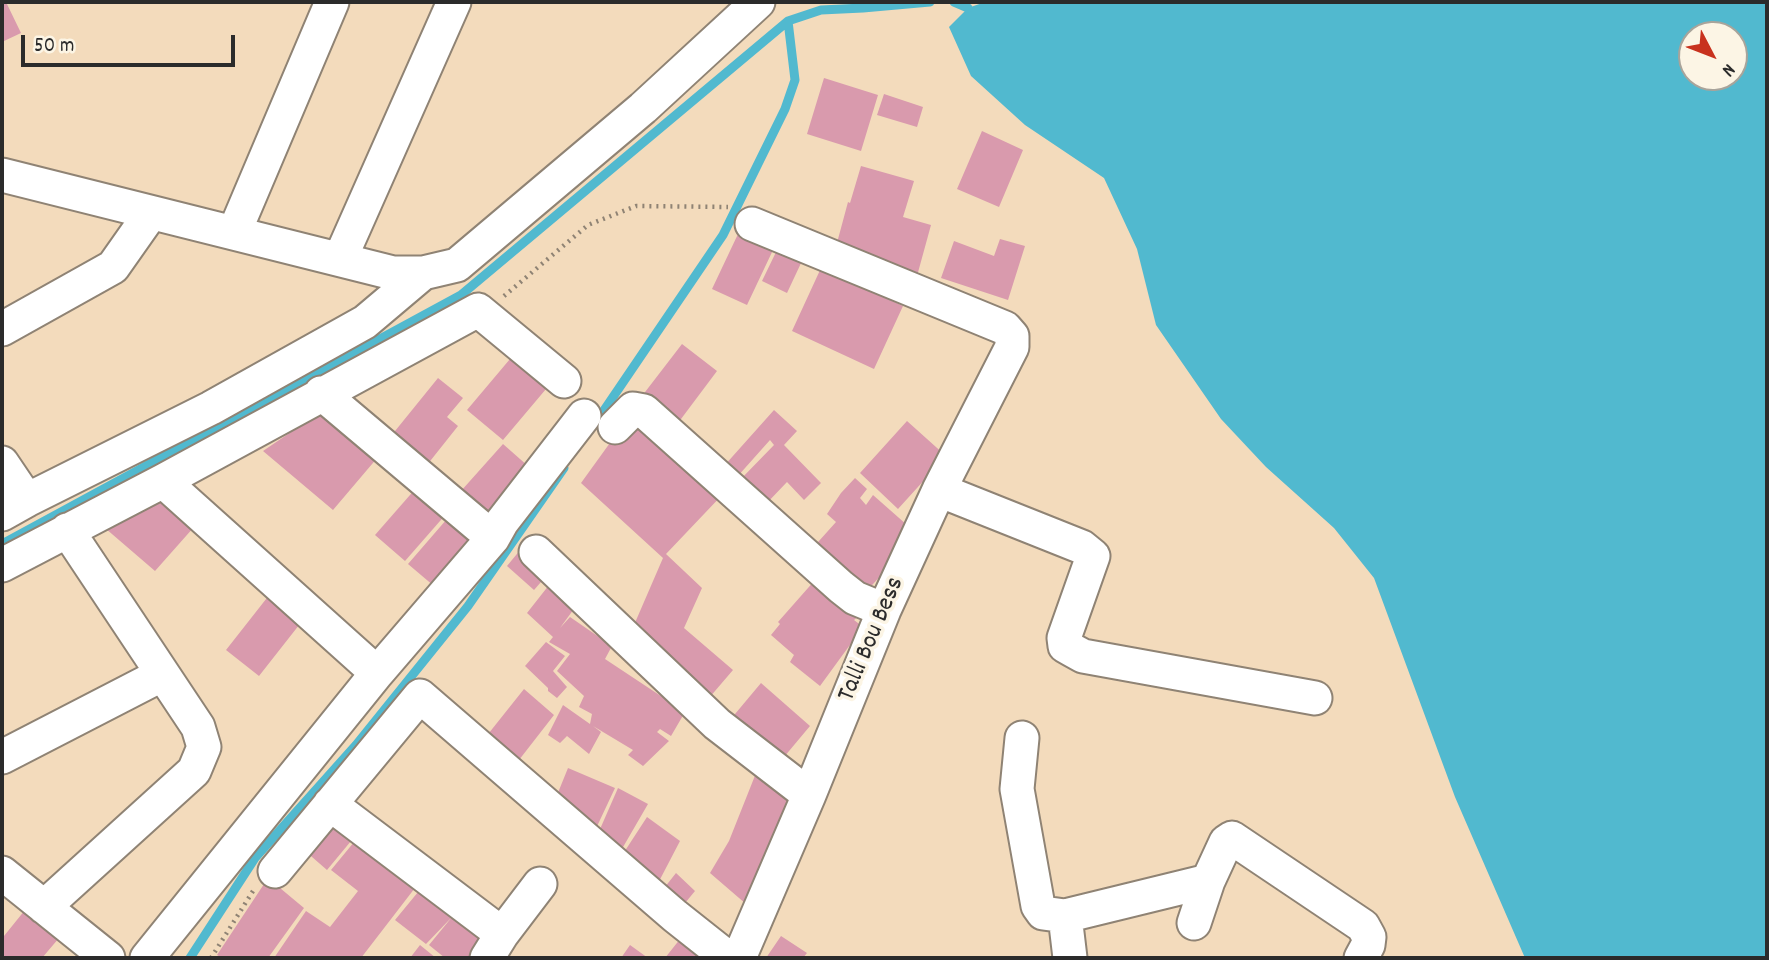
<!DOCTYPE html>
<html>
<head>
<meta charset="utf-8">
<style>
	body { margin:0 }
	#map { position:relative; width:1769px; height:960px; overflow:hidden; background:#f3dbbc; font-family:Dekko,sans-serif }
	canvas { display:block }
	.frame { position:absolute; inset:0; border:4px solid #2b2b2b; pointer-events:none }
	.north { position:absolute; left:1678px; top:21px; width:70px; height:70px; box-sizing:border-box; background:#fcf5e5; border:2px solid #a8a49b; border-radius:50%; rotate:132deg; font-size:19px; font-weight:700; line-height:28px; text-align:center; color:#2b2b2b }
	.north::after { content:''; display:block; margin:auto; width:24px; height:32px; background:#c8321e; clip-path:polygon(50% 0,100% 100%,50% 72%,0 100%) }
	.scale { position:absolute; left:21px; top:35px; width:214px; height:32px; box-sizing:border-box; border:4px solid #2b2b2b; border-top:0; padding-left:9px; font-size:21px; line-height:24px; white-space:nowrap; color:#2b2b2b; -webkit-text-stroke:5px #fcf5e5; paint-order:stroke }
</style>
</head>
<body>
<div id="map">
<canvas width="1769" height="960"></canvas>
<div class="frame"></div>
<div class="north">N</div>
<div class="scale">50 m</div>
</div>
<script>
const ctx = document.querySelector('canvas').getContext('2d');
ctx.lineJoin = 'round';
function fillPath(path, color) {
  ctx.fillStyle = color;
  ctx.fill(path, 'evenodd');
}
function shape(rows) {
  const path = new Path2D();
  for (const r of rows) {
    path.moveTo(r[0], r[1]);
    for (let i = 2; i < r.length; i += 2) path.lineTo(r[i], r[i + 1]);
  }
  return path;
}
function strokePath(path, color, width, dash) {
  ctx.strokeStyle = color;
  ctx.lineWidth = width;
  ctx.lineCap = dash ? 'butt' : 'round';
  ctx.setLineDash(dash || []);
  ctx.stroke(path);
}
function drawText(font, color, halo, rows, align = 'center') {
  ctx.font = font + ' Dekko,sans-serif';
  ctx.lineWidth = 7;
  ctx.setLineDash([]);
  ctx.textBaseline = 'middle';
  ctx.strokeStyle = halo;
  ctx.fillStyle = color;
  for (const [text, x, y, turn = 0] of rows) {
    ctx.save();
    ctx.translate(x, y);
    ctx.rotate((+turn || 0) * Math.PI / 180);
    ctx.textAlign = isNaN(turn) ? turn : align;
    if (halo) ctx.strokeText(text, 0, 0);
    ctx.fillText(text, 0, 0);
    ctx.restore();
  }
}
const water = shape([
	[985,2,1767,2,1767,958,1525,958,1455,797,1374,578,1334,528,1266,467,1221,419,1156,325,1137,249,1104,178,1025,125,971,76,949,27,968,8],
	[1692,35,1734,35,1734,77,1692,77]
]);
const stream = shape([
	[954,2,968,8],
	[594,425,723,235,785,109,795,80,788,21],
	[2,544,461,295,788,21,821,10,863,8,930,2],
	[190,958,255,858,356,745,468,606,564,468]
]);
const building = shape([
	[2,2,6,2,21,33,2,42],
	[824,78,878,95,861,151,807,134],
	[884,94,923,107,917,127,877,115],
	[982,131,1023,150,999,207,957,189],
	[861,166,914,181,903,217,931,225,917,276,834,254,848,202,850,203],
	[738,234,773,250,747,305,712,289],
	[1000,239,1025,246,1008,300,941,278,954,241,994,256],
	[777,250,802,261,787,293,762,281],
	[821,268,903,306,874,369,792,331],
	[682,344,717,371,678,423,642,396],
	[510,359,546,389,503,440,467,410],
	[438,378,463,398,447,417,458,426,427,465,391,436],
	[774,410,797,431,784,445,821,483,804,500,787,482,765,505,739,481,774,445,770,440,737,477,724,466],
	[322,411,378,457,333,510,263,451],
	[633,411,724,493,666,554,702,588,684,628,733,670,703,705,631,632,663,558,581,483],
	[907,421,946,456,898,509,860,473],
	[503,444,537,474,494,521,461,491],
	[855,478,867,489,860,498,866,505,873,495,907,525,886,570,861,597,810,551,836,522,827,514,841,493],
	[417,487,447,513,405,561,375,535],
	[161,500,194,527,155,571,105,528],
	[453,512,485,540,441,592,408,564],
	[521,549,548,574,534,590,507,566],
	[823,571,864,612,854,620,863,627,820,686,790,662,794,655,771,635,780,624,778,622],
	[553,580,579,602,560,628,570,617,612,646,605,659,685,712,671,736,660,729,657,732,669,741,643,766,628,755,633,750,593,726,601,732,589,754,567,736,560,743,548,735,563,705,590,724,592,714,579,707,584,696,557,671,570,654,549,642,553,637,527,613],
	[270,594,303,620,259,676,226,650],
	[546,642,565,656,553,671,567,687,557,698,548,691,548,688,525,666],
	[761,683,810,726,779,763,730,720],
	[524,689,554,715,512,769,481,743],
	[760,763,794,790,746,904,710,873,729,841],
	[568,768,615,788,592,837,553,805],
	[618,788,648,804,619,854,597,836],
	[332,816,356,835,327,870,304,850],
	[647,817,680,841,655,889,619,860],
	[359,836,418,884,361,958,274,958,306,911,330,927,358,891,331,870],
	[676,873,695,891,676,914,657,897],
	[268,878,304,908,268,958,222,958,217,955],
	[423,886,492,940,480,958,445,958,429,945,452,917,426,944,395,920],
	[25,910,59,938,42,958,2,958,2,935,4,936],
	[688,929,722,958,665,958],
	[781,936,807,953,803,958,766,958],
	[420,945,436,958,410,958],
	[630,945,648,958,621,958]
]);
const path = shape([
	[504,296,588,225,636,206,728,207],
	[211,958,253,891]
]);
const minor = shape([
	[2,175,393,273,423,273,457,265,643,108,758,2],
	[234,233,332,2],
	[340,259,454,2],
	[2,329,113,267,151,213],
	[321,393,493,538],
	[615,427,633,409,644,411,841,587,855,598,884,610],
	[2,463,27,500,211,408,365,322,423,273],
	[163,481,377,673],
	[939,490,1082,547,1093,556,1064,638,1065,646,1072,650,1083,656,1315,698],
	[2,514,27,500],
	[536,552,717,724,809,795],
	[2,565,163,481,478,310,564,381],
	[1022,738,1017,789,1038,906,1043,913,1065,916,1208,881],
	[2,757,161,675],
	[330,804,502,934],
	[275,871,420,696,675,916,728,958],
	[2,873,108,958],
	[44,907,194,771,204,747,198,727,67,530],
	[1065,916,1070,958],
	[1194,923,1208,881,1226,842,1232,838,1363,926,1369,937,1368,945,1361,958],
	[147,958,377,673,493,538,502,522,584,416],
	[487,958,502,934,540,884],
	[739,958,809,795,884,610,939,490,1012,347,1012,336,1005,328,752,224]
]);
const streetNames = [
	["Talli Bou Bess",873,640,-67]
];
fillPath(water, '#51b9cf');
strokePath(stream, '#51b9cf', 9);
fillPath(building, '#d99aad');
strokePath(minor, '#8f8374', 37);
strokePath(path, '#8f8374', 4.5, [2, 5]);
strokePath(minor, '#fff', 33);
drawText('26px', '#2b2b2b', '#fcf5e5', streetNames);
</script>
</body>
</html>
